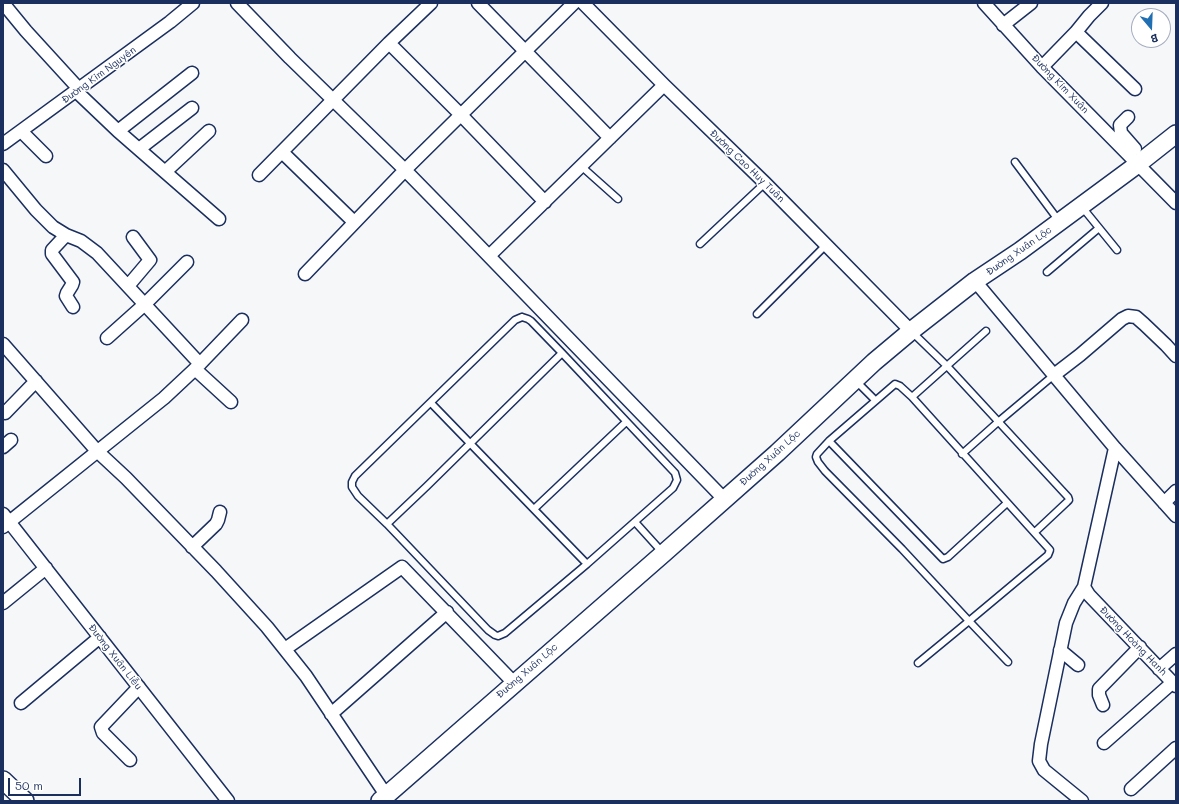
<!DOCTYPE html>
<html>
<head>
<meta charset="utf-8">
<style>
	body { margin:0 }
	#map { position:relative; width:1179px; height:804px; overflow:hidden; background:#f6f7f9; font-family:Mali,sans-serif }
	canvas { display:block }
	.frame { position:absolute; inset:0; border:4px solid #1b2f5e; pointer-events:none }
	.north { position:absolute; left:1131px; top:8px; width:40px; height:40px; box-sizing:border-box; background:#fff; border:1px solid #a4acbf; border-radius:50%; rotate:161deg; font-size:11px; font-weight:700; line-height:16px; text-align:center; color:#1b2f5e }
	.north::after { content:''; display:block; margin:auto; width:14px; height:18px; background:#1f6fb2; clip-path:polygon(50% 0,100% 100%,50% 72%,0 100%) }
	.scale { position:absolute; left:8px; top:778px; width:73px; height:18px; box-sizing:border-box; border:2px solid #1b2f5e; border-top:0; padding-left:5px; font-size:12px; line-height:14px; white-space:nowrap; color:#1b2f5e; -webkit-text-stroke:3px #fff; paint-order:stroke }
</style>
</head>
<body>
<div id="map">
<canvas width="1179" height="804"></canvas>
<div class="frame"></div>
<div class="north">B</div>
<div class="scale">50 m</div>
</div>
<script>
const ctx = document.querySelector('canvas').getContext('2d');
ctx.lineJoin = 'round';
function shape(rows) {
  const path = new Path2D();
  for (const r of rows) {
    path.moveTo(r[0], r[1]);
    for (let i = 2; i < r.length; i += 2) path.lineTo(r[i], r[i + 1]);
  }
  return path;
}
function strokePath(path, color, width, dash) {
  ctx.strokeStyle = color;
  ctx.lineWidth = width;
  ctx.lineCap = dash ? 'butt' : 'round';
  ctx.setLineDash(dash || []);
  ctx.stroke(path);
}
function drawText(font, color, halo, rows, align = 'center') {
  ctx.font = font + ' Mali,sans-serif';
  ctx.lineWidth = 3;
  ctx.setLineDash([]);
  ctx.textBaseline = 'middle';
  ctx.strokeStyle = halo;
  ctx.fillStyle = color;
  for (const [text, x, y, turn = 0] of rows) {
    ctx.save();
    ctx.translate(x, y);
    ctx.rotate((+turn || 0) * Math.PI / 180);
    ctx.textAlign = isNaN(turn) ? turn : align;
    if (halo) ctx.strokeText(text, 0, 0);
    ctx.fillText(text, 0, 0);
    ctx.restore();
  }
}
const lane = shape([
	[1015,162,1059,221],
	[581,166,618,199],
	[1082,207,1117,250],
	[700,244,765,183],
	[1047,272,1099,228],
	[757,314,826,245],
	[522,317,528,319,531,321,562,353,675,473,677,480,673,488,587,564,505,633,498,636,495,635,488,630,387,524,358,496,352,487,352,482,355,476,515,320,522,317],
	[912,332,947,366,1068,497,1069,500,1067,502,1035,532],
	[856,381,875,400],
	[912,397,986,331],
	[431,403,587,564],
	[829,441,943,559,948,557,1007,503],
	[962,454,998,422,1054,375],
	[534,509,626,422],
	[635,522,663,553],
	[387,524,427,486,562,353],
	[918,663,969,621,1048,555,1050,550,912,397,900,386,895,384,829,441,817,454,816,457,818,462,825,471,902,549,969,621,1008,662]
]);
const street = shape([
	[3,3,26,31,79,89],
	[237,3,290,58,405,170,453,219,724,499],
	[478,3,610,138],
	[583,3,664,85,765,183,911,331],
	[984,3,1042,67,1176,203],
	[1003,25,1031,3],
	[1076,32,1135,89],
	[389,43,461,115,545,202],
	[1042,67,1076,32,1089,16,1102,3],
	[76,91,118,131,219,219],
	[1128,117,1120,125,1121,133,1135,149],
	[21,131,46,156],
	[118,131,192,73],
	[3,144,170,22,193,3],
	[139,149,192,108],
	[282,152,354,222],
	[3,170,36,210,53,227,66,235,81,241,97,253,200,364],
	[165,172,209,131],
	[259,175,389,43,431,3],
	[66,235,52,250,52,254,73,282,72,285,67,293,66,296,73,307],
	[489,256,664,85],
	[305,274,405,170,574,3],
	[975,281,1115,448,1176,516],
	[128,286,150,260,133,237],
	[107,338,145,304,187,262],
	[3,344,97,451,126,478,216,571,267,627,306,676,386,795],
	[195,369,231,402],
	[1054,375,1080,355,1122,319,1128,316,1136,317,1144,324,1166,345,1176,356],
	[5,413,36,381],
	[3,447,11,440],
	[1115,448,1084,587,1089,595,1176,686],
	[1164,503,1176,491],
	[3,514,228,801],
	[3,527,164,398,195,369,242,320],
	[192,547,216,524,218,520,220,512],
	[3,603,46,568],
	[285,649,402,567,514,683],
	[1060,650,1078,665],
	[1159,669,1176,654],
	[21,703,100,637],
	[1103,705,1099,695,1099,689,1140,647],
	[331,714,447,612],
	[1104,743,1172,683],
	[130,760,103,733,101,727,139,687],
	[1131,789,1176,748],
	[1082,801,1044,770,1039,761,1041,744,1066,623,1074,603,1084,587]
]);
const secondary = shape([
	[3,780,25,801],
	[380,801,664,553,777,453,874,362,911,331,975,281,1020,251,1138,164,1176,134]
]);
const streetNames = [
	["Đường Kim Nguyên",99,75,-36],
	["Đường Kim Xuân",1060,84,46],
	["Đường Cao Huy Tuân",747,166,44],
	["Đường Xuân Lộc",1019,251,-35],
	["Đường Xuân Lộc",770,458,-42],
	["Đường Hoàng Hanh",1133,641,46],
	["Đường Xuân Liễu",115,657,52],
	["Đường Xuân Lộc",527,671,-41]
];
strokePath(lane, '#1b2f5e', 9);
strokePath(street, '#1b2f5e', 15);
strokePath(secondary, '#1b2f5e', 20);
strokePath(lane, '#fff', 6);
strokePath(street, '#fff', 12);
strokePath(secondary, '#fff', 17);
drawText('10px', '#1b2f5e', '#fff', streetNames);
</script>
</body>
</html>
